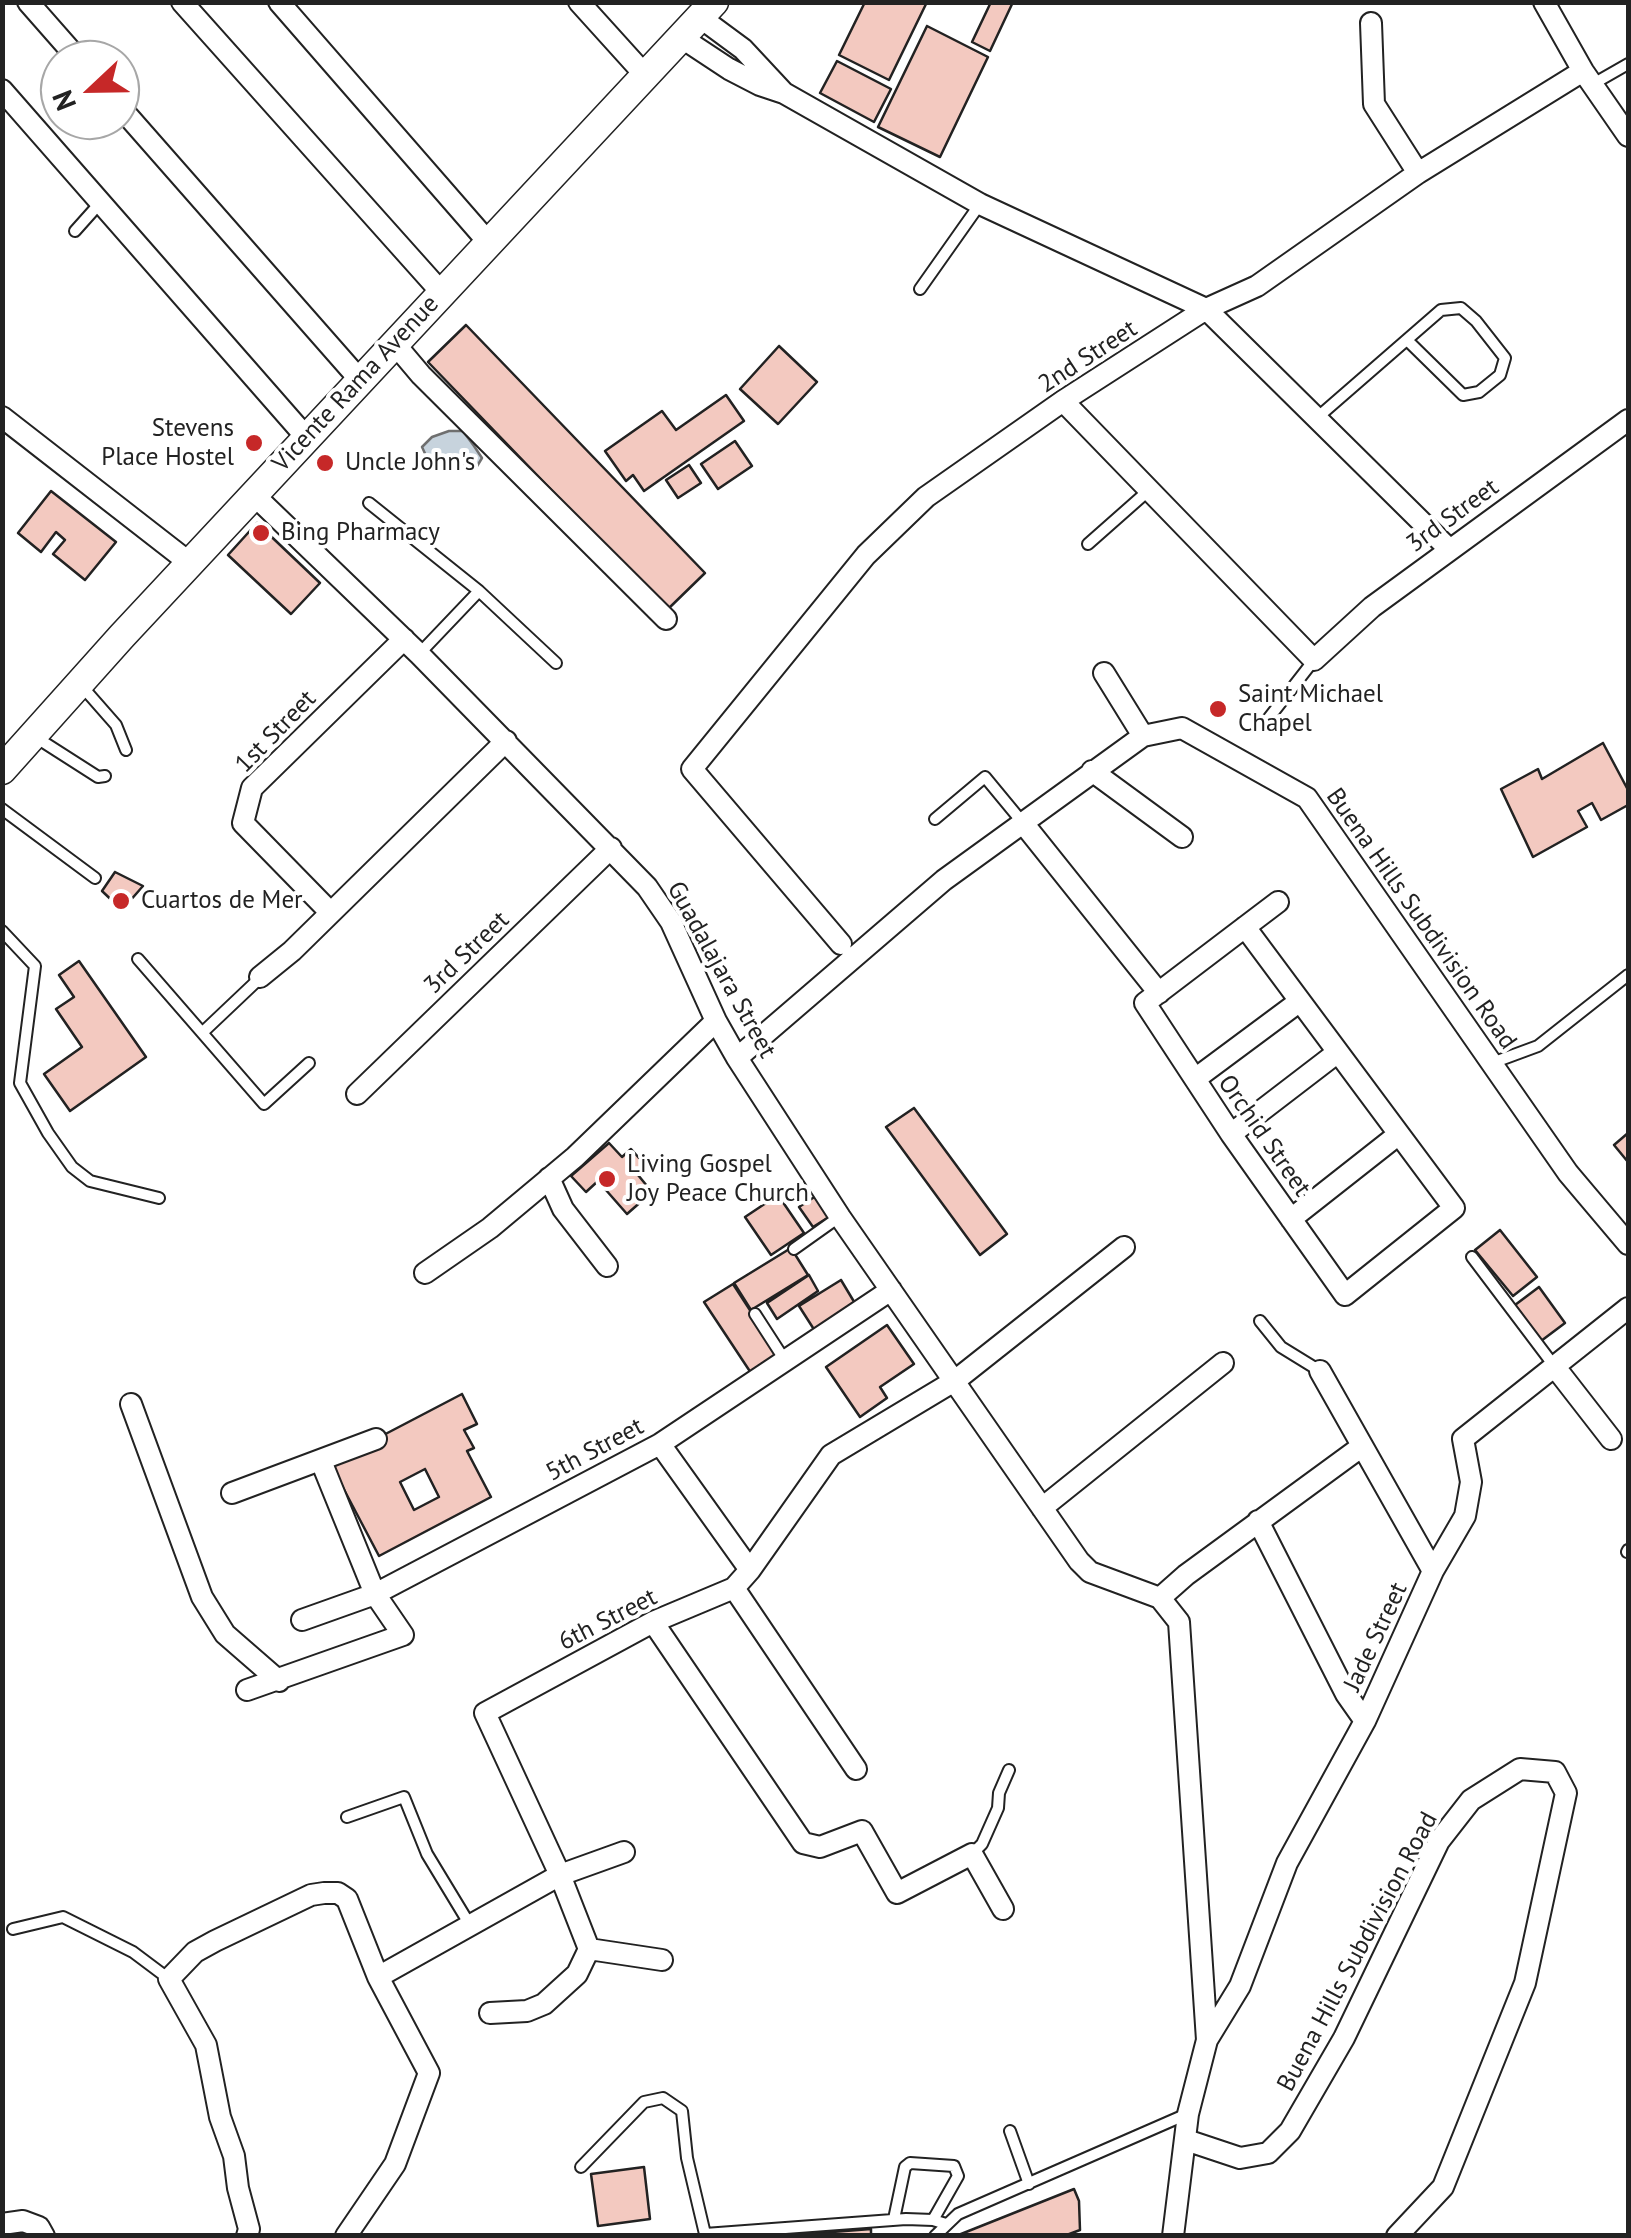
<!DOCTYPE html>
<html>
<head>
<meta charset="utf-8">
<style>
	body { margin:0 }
	#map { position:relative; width:1631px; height:2238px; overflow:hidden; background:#fff; font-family:"PT Sans",sans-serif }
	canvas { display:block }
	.frame { position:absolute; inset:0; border:5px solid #222; pointer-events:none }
	.north { position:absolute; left:40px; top:40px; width:100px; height:100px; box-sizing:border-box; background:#fff; border:2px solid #a7a7a7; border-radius:50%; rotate:248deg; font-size:28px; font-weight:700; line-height:40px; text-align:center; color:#222 }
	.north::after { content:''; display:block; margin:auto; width:35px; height:45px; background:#c62828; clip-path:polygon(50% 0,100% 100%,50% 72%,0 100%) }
</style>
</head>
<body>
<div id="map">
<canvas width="1631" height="2238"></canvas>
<div class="frame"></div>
<div class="north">N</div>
</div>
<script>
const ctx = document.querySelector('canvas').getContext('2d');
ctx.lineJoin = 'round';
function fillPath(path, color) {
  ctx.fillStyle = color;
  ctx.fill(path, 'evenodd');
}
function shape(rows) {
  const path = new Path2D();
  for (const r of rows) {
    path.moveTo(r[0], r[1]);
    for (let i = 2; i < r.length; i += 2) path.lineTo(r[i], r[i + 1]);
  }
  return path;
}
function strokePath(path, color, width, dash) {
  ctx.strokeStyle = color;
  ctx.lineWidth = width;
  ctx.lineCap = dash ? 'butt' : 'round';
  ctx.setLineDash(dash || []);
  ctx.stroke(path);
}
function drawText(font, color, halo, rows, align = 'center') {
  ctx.font = font + ' "PT Sans",sans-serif';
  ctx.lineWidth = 8;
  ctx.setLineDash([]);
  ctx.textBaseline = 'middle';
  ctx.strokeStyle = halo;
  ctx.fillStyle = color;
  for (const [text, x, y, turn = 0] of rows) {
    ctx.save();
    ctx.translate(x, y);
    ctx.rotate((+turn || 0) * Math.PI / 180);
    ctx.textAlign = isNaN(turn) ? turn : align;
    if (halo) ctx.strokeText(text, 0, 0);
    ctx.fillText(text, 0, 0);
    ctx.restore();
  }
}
const water = shape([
	[449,431,463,431,474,446,482,458,476,468,466,469,458,460,450,457,438,464,428,460,422,447,432,437,449,431]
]);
const building = shape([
	[865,2,927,2,889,80,839,55,865,2],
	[991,2,1013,2,990,51,972,42,991,2],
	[927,26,988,57,940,157,878,127,927,26],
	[837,61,891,89,874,122,820,93,837,61],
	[466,325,705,573,667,610,428,362,466,325],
	[779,346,817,382,778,424,740,389,779,346],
	[726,395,744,421,644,491,633,475,626,481,605,451,662,411,676,430,726,395],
	[735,441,752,466,718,489,701,464,735,441],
	[689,465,701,483,678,498,666,480,689,465],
	[51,491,116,542,85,580,53,554,65,540,56,532,41,552,18,533,51,491],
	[257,523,320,583,291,614,228,555,257,523],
	[1603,743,1628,790,1628,805,1601,820,1592,803,1578,811,1587,827,1533,857,1501,789,1538,769,1542,779,1603,743],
	[115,872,143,886,122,910,102,891,115,872],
	[79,961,146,1057,70,1111,44,1074,82,1047,56,1009,74,997,59,975,79,961],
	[914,1108,1007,1234,980,1255,886,1127,914,1108],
	[1628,1133,1628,1162,1614,1145,1628,1133],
	[609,1143,622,1157,631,1149,647,1167,638,1175,652,1192,627,1214,598,1181,586,1192,571,1176,609,1143],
	[819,1194,832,1215,813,1227,799,1207,819,1194],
	[778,1195,804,1233,771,1255,745,1217,778,1195],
	[1500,1230,1537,1277,1513,1296,1475,1250,1500,1230],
	[791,1248,808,1275,751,1310,734,1283,791,1248],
	[809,1275,818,1291,777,1319,767,1303,809,1275],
	[841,1280,856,1305,815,1331,799,1306,841,1280],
	[733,1284,781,1358,753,1376,704,1302,733,1284],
	[1539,1287,1565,1323,1541,1341,1515,1305,1539,1287],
	[887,1325,914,1364,880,1387,887,1398,860,1417,826,1367,887,1325],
	[462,1394,477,1424,464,1430,474,1448,467,1451,491,1497,379,1556,330,1463,462,1394],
	[425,1469,439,1497,414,1510,400,1482,425,1469],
	[644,2167,650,2219,598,2226,591,2174,644,2167],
	[1074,2189,1079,2201,1080,2230,1064,2236,956,2236,1074,2189],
	[871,2229,871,2236,781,2236,871,2229]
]);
const lane = shape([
	[1593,84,1628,64],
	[75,231,100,203],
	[920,289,980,204],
	[1318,417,1441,310,1461,308,1476,321,1505,358,1500,375,1479,392,1463,395,1408,341],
	[369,503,479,591,556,663],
	[1088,544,1148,491],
	[419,654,479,591],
	[80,684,116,725,126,750],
	[1268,719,1314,660],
	[37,738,98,777,105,776],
	[2,809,95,878],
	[935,819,985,777,1023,823],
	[2,931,35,966,20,1083,48,1133,72,1167,90,1181,159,1198],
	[138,959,264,1104,309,1063],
	[203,1032,260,978],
	[1492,1063,1538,1046,1628,975],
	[794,1249,839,1217],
	[1472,1257,1555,1367],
	[755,1314,786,1362],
	[1260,1321,1281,1347,1320,1371],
	[1627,1552,1628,1550],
	[347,1817,404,1797,427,1854,470,1925],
	[972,1854,982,1844,998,1808,999,1793,1009,1770],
	[13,1929,63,1917,133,1952,169,1979],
	[1010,2131,1029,2184],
	[581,2167,644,2102,663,2098,682,2111,687,2158,705,2234,906,2219,933,2220,946,2224],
	[894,2219,905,2167,910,2163,954,2166,958,2176,933,2220],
	[935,2236,958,2214,1187,2114]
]);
const street = shape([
	[28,2,79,60],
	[182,2,442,293],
	[279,2,489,243],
	[579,2,645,75],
	[1544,2,1583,71,1628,136],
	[701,18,743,49,784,93],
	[1371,23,1374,104,1418,173],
	[682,38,729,69,760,85,784,93,980,204,1206,309,1449,549],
	[2,90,306,437],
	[120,107,360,380],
	[394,343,421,375,666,619],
	[1063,401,1314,660,1372,607,1628,420],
	[2,417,191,564],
	[254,495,419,654,647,887,671,922,716,1021,737,1058,840,1217,1079,1561,1090,1572,1160,1598],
	[1104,673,1143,736],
	[1092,771,1182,837],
	[1023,823,1159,993],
	[330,912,243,823,252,788,404,639],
	[1245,927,1454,1208,1345,1295,1231,1134,1145,1003,1245,927,1278,902],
	[841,944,692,769,866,555,926,497,1063,401,1206,309,1257,286,1418,173,1583,71],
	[260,977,292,951,506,741],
	[737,1058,944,880,1143,736,1182,728,1307,798,1568,1173,1628,1244],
	[1195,1079,1300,1001],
	[357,1094,611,848],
	[1231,1134,1338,1052],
	[549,1178,563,1209,607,1266],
	[1291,1219,1399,1134],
	[425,1273,490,1228,575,1157,716,1021],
	[1555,1367,1611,1439],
	[1320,1371,1433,1571],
	[131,1404,202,1597,225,1634,279,1681],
	[660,1444,750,1570],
	[232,1493,376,1439],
	[1042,1508,1223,1363],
	[1258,1521,1346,1694,1365,1721],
	[734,1588,856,1769],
	[1160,1598,1179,1622,1207,2040,1188,2114,1173,2236],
	[1160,1598,1186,1575,1361,1447],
	[302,1620,375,1594,660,1444,891,1290],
	[653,1622,803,1843,820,1847,862,1831,897,1893,972,1854,1003,1909],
	[247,1690,403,1635,375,1594,321,1461],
	[589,1949,662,1960],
	[378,1977,560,1875,624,1852],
	[490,2013,527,2011,544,2004,577,1974,589,1949,560,1875,485,1713,653,1622,734,1588,750,1570,831,1455,956,1380,1124,1247],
	[1207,2040,1240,1986,1287,1863,1365,1721,1433,1571,1465,1516,1471,1482,1463,1439,1628,1308],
	[1186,2140,1240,2158,1268,2153,1290,2131,1344,2038,1439,1841,1471,1800,1520,1769,1555,1772,1566,1793,1525,1983,1443,2187,1397,2236],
	[2,2224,23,2221,39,2227,44,2236],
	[247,2236,249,2229,238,2188,234,2156,220,2117,206,2045,169,1979,195,1952,215,1941,311,1895,324,1893,338,1893,347,1899,378,1977,429,2073,395,2164,346,2236]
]);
const secondary = shape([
	[2,770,122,636,714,2]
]);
const markers = [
	[254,443,10,"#c62828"],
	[325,463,10,"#c62828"],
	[261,533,10,"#c62828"],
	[1218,709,10,"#c62828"],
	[121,901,10,"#c62828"],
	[607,1179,10,"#c62828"]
];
const streetNames = [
	["2nd Street",1088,357,-33],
	["Vicente Rama Avenue",356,384,-47],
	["3rd Street",1453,516,-36],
	["1st Street",276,732,-46],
	["Buena Hills Subdivision Road",1421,919,55],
	["3rd Street",467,953,-44],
	["Guadalajara Street",721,970,61],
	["Orchid Street",1264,1136,55],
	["5th Street",595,1450,-28],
	["6th Street",608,1620,-27],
	["Jade Street",1376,1637,-65],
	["Buena Hills Subdivision Road",1358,1952,-62]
];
const poiNames = [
	["Stevens",234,429,"right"],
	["Place Hostel",234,458,"right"],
	["Uncle John's",345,463],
	["Bing Pharmacy",281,533],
	["Saint Michael",1238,695],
	["Chapel",1238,724],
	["Cuartos de Mer",141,901],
	["Living Gospel",627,1165],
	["Joy Peace Church",627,1194]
];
fillPath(water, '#c7d3dd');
strokePath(water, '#6f6f6f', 2.5);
fillPath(building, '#f3c9c0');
strokePath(building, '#222', 2.5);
strokePath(lane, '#222', 14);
strokePath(street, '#222', 24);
strokePath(secondary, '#222', 31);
strokePath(lane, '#fff', 10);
strokePath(street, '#fff', 20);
strokePath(secondary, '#fff', 28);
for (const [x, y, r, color] of markers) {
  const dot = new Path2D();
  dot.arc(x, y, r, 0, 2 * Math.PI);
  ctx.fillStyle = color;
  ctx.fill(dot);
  strokePath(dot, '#fff', 4);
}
drawText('25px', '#222', '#fff', streetNames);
drawText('25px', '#222', '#fff', poiNames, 'left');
</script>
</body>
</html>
